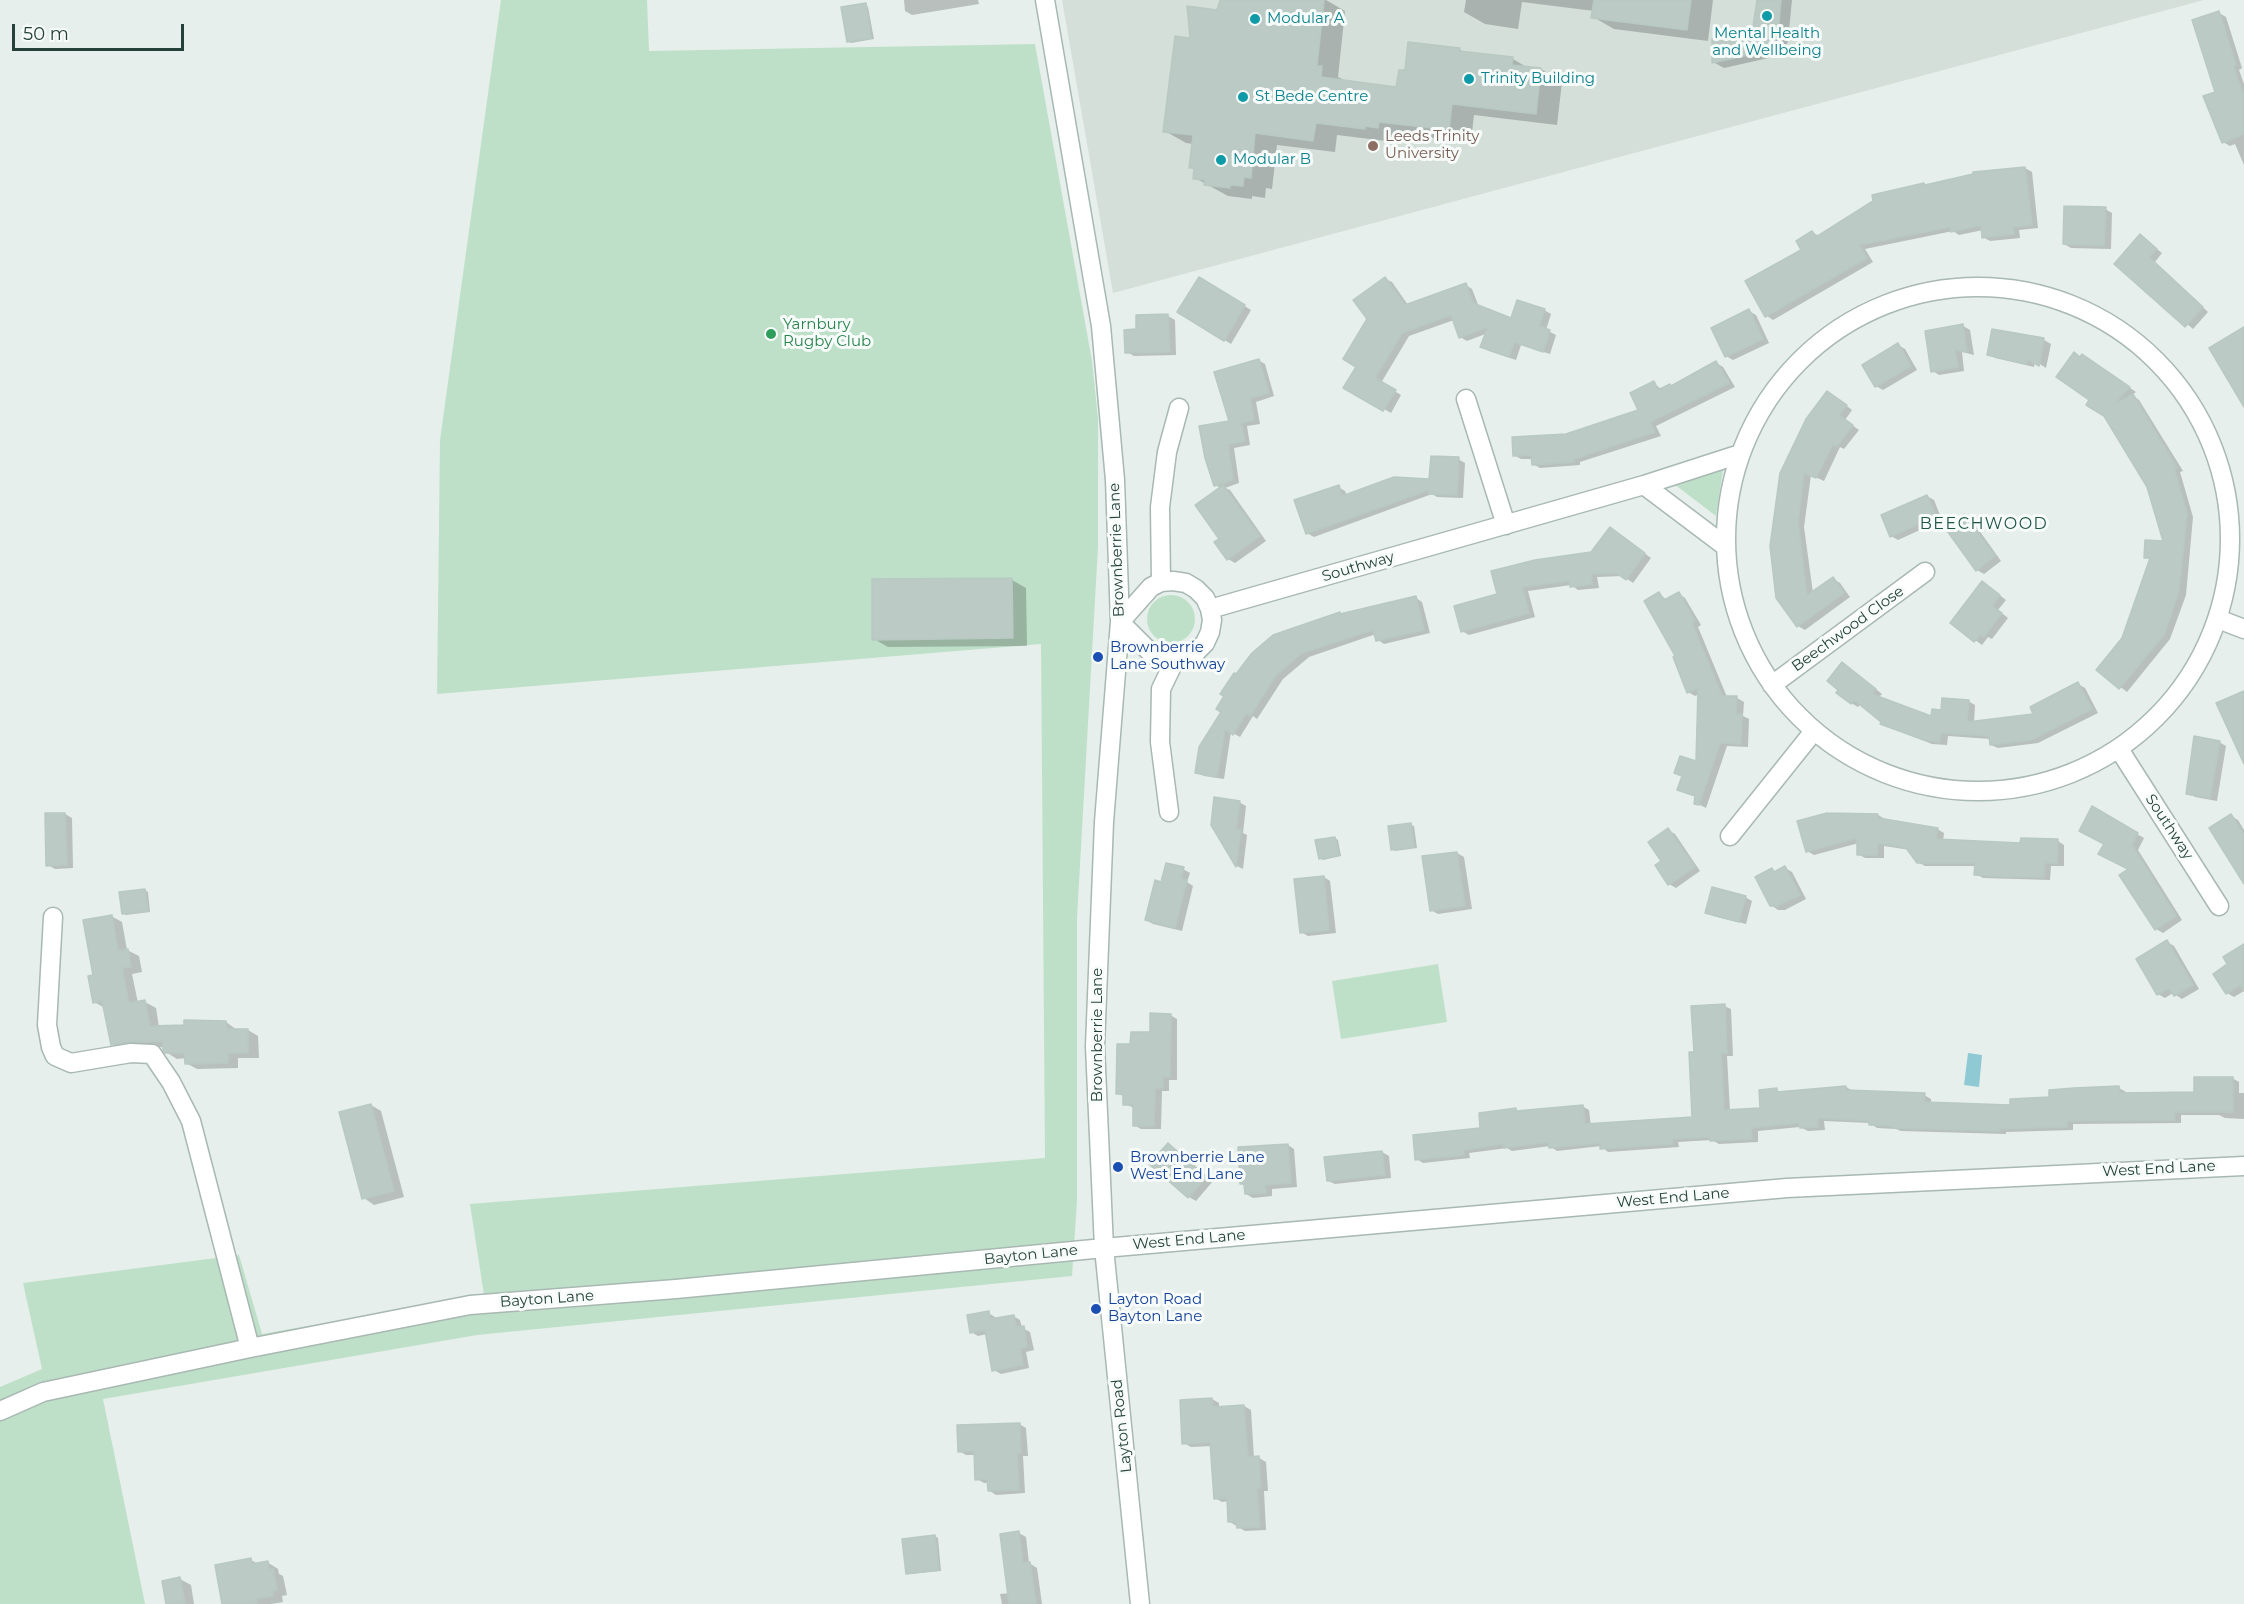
<!DOCTYPE html>
<html>
<head>
<meta charset="utf-8">
<style>
	body { margin:0 }
	#map { position:relative; width:2244px; height:1604px; overflow:hidden; background:#e6efeb; font-family:Montserrat,sans-serif }
	canvas { display:block }
	.scale { position:absolute; left:12px; top:24px; width:172px; height:27px; box-sizing:border-box; border:3px solid #24423a; border-top:0; padding-left:8px; font-size:18px; line-height:21px; white-space:nowrap; color:#24423a; -webkit-text-stroke:4px #f7fbf9; paint-order:stroke }
</style>
</head>
<body>
<div id="map">
<canvas width="2244" height="1604"></canvas>
<div class="scale">50 m</div>
</div>
<script>
const ctx = document.querySelector('canvas').getContext('2d');
ctx.lineJoin = 'round';
function fillPath(path, color) {
  ctx.fillStyle = color;
  ctx.fill(path, 'evenodd');
}
function shape(rows) {
  const path = new Path2D();
  for (const r of rows) {
    if (r.length === 3) {
      path.moveTo(r[0] + r[2], r[1]);
      path.arc(r[0], r[1], r[2], 0, 2 * Math.PI);
      continue;
    }
    path.moveTo(r[0], r[1]);
    for (let i = 2; i < r.length; i += 2) path.lineTo(r[i], r[i + 1]);
  }
  return path;
}
function strokePath(path, color, width, dash) {
  ctx.strokeStyle = color;
  ctx.lineWidth = width;
  ctx.lineCap = dash ? 'butt' : 'round';
  ctx.setLineDash(dash || []);
  ctx.stroke(path);
}
function drawText(font, color, halo, rows, align = 'center') {
  ctx.font = font + ' Montserrat,sans-serif';
  ctx.lineWidth = 6;
  ctx.setLineDash([]);
  ctx.textBaseline = 'middle';
  ctx.strokeStyle = halo;
  ctx.fillStyle = color;
  for (const [text, x, y, turn = 0] of rows) {
    ctx.save();
    ctx.translate(x, y);
    ctx.rotate((+turn || 0) * Math.PI / 180);
    ctx.textAlign = isNaN(turn) ? turn : align;
    if (halo) ctx.strokeText(text, 0, 0);
    ctx.fillText(text, 0, 0);
    ctx.restore();
  }
}
const built = shape([
	[1062,0,2204,0,1113,293]
]);
const green = shape([
	[501,0,647,0,649,51,1035,44,1092,361,1098,419,1098,547,1077,918,1077,1201,1072,1276,477,1335,103,1399,145,1604,0,1604,0,1387,42,1369,23,1283,239,1255,262,1334,484,1295,470,1204,1045,1158,1041,644,437,694,440,440],
	[1723,470,1716,516,1674,484],
	[1171,619,24],
	[1438,964,1447,1022,1341,1039,1332,981]
]);
const water = shape([
	[1968,1053,1982,1055,1979,1087,1964,1085]
]);
const shadow = shape([
	[904,0,978,0,979,4,912,15,905,11],
	[1222,0,1326,0,1345,11,1338,77,1344,80,1398,89,1406,72,1459,49,1467,54,1513,59,1528,68,1541,69,1562,82,1557,125,1474,115,1471,142,1400,134,1400,139,1386,137,1386,141,1337,135,1335,152,1277,145,1272,189,1266,188,1265,198,1252,196,1252,199,1228,196,1195,178,1195,170,1191,167,1193,144,1186,143,1165,131,1192,39,1219,12],
	[1466,0,1713,0,1708,41,1614,29,1593,17,1594,11,1522,2,1518,29,1485,24,1464,12],
	[1758,0,1792,0,1788,41,1782,55,1724,68,1713,62,1753,34],
	[865,5,868,7,874,39,851,43,848,41],
	[2219,13,2226,17,2242,68,2239,70,2244,84,2244,165,2235,144,2230,146,2223,142,2217,92],
	[2025,168,2032,172,2038,228,2019,230,2020,238,1990,241,1983,237,1983,230,1959,235,1953,231,1865,249,1873,262,1773,320,1767,316,1812,232,1819,236,1927,186],
	[2105,209,2112,213,2111,249,2071,248,2064,244],
	[2140,236,2162,253,2155,262,2208,312,2193,329,2116,264],
	[1200,279,1251,310,1231,344,1179,312],
	[1385,279,1392,282,1408,305,1466,285,1472,289,1479,307,1512,319,1544,310,1551,314,1546,330,1556,335,1550,354,1521,345,1516,360,1489,351,1482,347,1488,333,1467,341,1460,337,1454,320,1409,336,1381,383,1401,395,1391,413,1345,387,1358,366,1369,319],
	[1749,311,1756,315,1769,343,1733,360,1726,356],
	[1168,316,1175,320,1176,355,1134,356,1127,352,1137,331],
	[1963,326,1970,330,1974,355,1962,352,1964,371,1939,375,1933,371],
	[2044,340,2051,344,2046,368,2035,361,2034,367,1995,358,1988,354],
	[1898,345,1905,349,1917,370,1883,390,1876,386],
	[2081,358,2089,360,2136,392,2132,395,2139,400,2183,471,2180,472,2193,517,2186,595,2170,639,2127,692,2098,670,2123,639,2151,560,2145,557,2165,543,2149,486,2105,415,2091,400],
	[1258,360,1265,364,1274,396,1256,402,1260,424,1247,426,1250,445,1234,448,1239,483,1225,488,1230,490,1266,541,1235,563,1228,559,1221,539,1221,488,1215,485,1230,422],
	[1716,363,1723,367,1735,387,1656,426,1661,436,1580,462,1580,465,1540,468,1533,464,1533,459,1521,459,1514,455,1640,411,1654,383,1662,390,1673,387],
	[1834,396,1852,410,1845,420,1859,430,1844,449,1840,447,1824,481,1811,475,1804,527,1813,593,1833,579,1840,583,1850,597,1805,630,1798,626,1772,546],
	[1458,459,1465,463,1463,498,1437,497,1432,494,1314,537,1307,533,1338,487,1345,491,1347,496,1431,480],
	[1927,496,1934,500,1942,520,1898,540,1891,536],
	[1964,515,1971,519,2001,561,1984,574,1977,570],
	[1617,533,1651,558,1633,583,1623,576,1597,577,1599,588,1578,590,1571,585,1528,591,1535,617,1469,635,1462,631,1499,596,1592,554],
	[1012,580,1026,588,1027,646,888,647,874,639],
	[1989,587,2006,600,1998,610,2008,618,1992,639,1988,637,1982,645,1952,623],
	[1659,594,1667,600,1679,594,1685,598,1701,625,1698,627,1727,697,1737,698,1744,702,1743,716,1749,719,1748,747,1727,746,1706,808,1696,803,1696,797,1679,789,1683,777,1676,773,1697,763,1699,694,1695,696,1688,692],
	[1416,598,1422,602,1430,633,1384,644,1378,640,1376,634,1309,657,1283,679,1257,719,1253,716,1240,737,1231,732,1224,779,1204,776,1197,773,1236,676,1342,615],
	[1849,668,1882,694,1878,698,1933,718,1943,711,1968,701,1975,705,1974,723,2036,715,2078,684,2085,688,2098,713,2038,743,1998,748,1991,745,1991,739,1948,736,1947,745,1932,744,1889,727,1861,704,1858,707,1851,703],
	[2219,742,2226,746,2217,801,2195,797,2188,793],
	[1239,802,1246,806,1243,833,1247,835,1243,869,1237,866,1213,825],
	[2092,808,2144,838,2138,850,2182,920,2163,933,2156,929,2130,869,2106,844],
	[65,814,72,818,73,868,55,869,48,865],
	[1878,815,1885,819,1937,829,1944,833,1943,841,2022,844,2058,841,2064,845,2064,866,2051,866,2050,880,1983,878,1976,874,1976,866,1925,866,1918,862,1910,850,1884,846,1884,858,1865,858,1858,854,1859,843,1814,855,1807,851],
	[2231,816,2238,820,2244,830,2244,877],
	[1411,825,1414,826,1417,848,1395,851,1392,849],
	[1668,830,1675,834,1700,871,1676,888,1669,884,1664,861],
	[1335,838,1338,840,1341,856,1323,860,1320,858],
	[1457,853,1464,857,1472,909,1438,914,1431,910],
	[1785,868,1792,872,1806,899,1785,910,1778,910,1771,905,1772,870,1776,872],
	[1183,869,1190,873,1187,882,1193,886,1182,931,1153,924,1146,920,1162,884],
	[1324,877,1330,881,1336,933,1308,936,1301,932],
	[145,890,148,892,150,912,126,915,123,913],
	[1745,897,1752,901,1746,924,1713,916,1707,912],
	[111,916,122,922,127,950,139,956,142,972,132,974,138,1003,145,1002,156,1008,159,1027,226,1022,237,1030,248,1030,258,1036,259,1058,238,1058,238,1068,197,1069,186,1063,186,1058,177,1059,166,1052,164,1047,123,1050,112,1044,105,1008,94,1002,95,976],
	[2167,942,2174,946,2199,989,2182,999,2173,993,2165,998,2158,994],
	[2244,945,2244,991,2234,997,2227,993,2230,965],
	[1724,1006,1731,1009,1733,1056,1727,1056,1730,1111,1762,1110,1777,1090,1782,1093,1846,1087,1853,1091,1924,1095,1931,1099,1931,1104,2012,1106,2119,1088,2126,1092,2126,1095,2196,1094,2232,1078,2239,1082,2239,1093,2244,1093,2244,1119,2225,1118,2219,1115,2181,1115,2181,1123,2073,1124,2073,1130,2006,1132,2006,1134,1901,1131,1896,1129,1877,1128,1870,1123,1824,1121,1825,1130,1808,1131,1800,1127,1758,1131,1758,1142,1719,1144,1712,1140,1678,1142,1679,1147,1608,1152,1601,1146,1557,1151,1550,1146,1512,1151,1507,1148,1469,1153,1470,1158,1423,1163,1417,1159,1482,1129,1516,1110,1520,1112,1582,1106,1589,1110,1591,1126,1694,1118,1695,1054],
	[1170,1015,1177,1019,1177,1080,1169,1080,1169,1091,1162,1091,1161,1129,1141,1129,1134,1125,1134,1108,1125,1104,1125,1097,1117,1093,1132,1046,1151,1034],
	[371,1105,381,1111,404,1197,374,1205,364,1198],
	[1168,1145,1213,1181,1196,1201,1189,1197],
	[1288,1145,1294,1149,1297,1187,1272,1189,1272,1196,1253,1198,1246,1194,1246,1185,1242,1183],
	[1382,1152,1389,1156,1391,1178,1335,1184,1328,1181],
	[988,1313,995,1317,996,1319,1013,1316,1020,1320,1022,1328,1030,1332,1034,1350,1026,1352,1029,1368,1001,1374,994,1370,987,1334,978,1336,971,1332],
	[1212,1399,1219,1403,1219,1408,1244,1406,1251,1410,1254,1458,1259,1458,1266,1462,1268,1491,1264,1491,1266,1530,1245,1531,1230,1522,1229,1501,1222,1502,1215,1498,1212,1446,1191,1447,1184,1443],
	[1019,1424,1026,1428,1028,1456,1023,1456,1025,1493,996,1495,990,1491,989,1483,984,1483,977,1479,976,1455,966,1455,959,1451],
	[1019,1533,1026,1537,1029,1563,1037,1568,1042,1604,1002,1604,1000,1594,1010,1593],
	[935,1536,938,1538,941,1571,910,1574,907,1573],
	[251,1560,258,1564,267,1562,278,1569,279,1574,283,1576,287,1595,282,1596,283,1602,271,1604,223,1604],
	[180,1579,191,1585,194,1604,167,1604]
]);
const building = shape([
	[1220,0,1324,0,1317,66,1322,66,1321,77,1396,87,1399,70,1405,70,1408,42,1460,48,1459,51,1513,57,1512,65,1541,68,1536,114,1452,104,1449,130,1379,122,1378,128,1365,126,1365,129,1316,123,1313,141,1255,133,1251,178,1244,177,1243,186,1230,185,1230,188,1204,185,1205,180,1193,179,1194,168,1189,168,1193,135,1163,132,1175,36,1190,38,1187,6,1217,10,1220,0],
	[1594,0,1691,0,1687,30,1591,18,1594,0],
	[1757,0,1781,0,1778,34,1771,50,1712,63,1712,39,1752,33,1757,0],
	[866,3,871,38,847,42,841,7,866,3],
	[2219,11,2236,65,2233,66,2244,96,2244,134,2222,143,2203,96,2215,92,2192,20,2219,11],
	[2025,167,2032,225,2013,227,2014,234,1982,238,1981,225,1951,232,1950,227,1859,245,1867,258,1765,317,1745,281,1801,250,1796,241,1812,231,1816,237,1873,201,1872,195,1924,183,1925,185,1973,174,1973,172,2025,167],
	[2064,206,2106,207,2104,246,2063,244,2064,206],
	[2140,234,2157,249,2149,257,2203,307,2185,327,2114,264,2140,234],
	[1199,277,1245,305,1224,341,1177,312,1199,277],
	[1385,277,1405,305,1466,283,1473,303,1511,318,1517,300,1545,309,1539,326,1550,330,1543,352,1514,342,1509,357,1480,347,1488,327,1459,338,1451,315,1402,333,1375,378,1396,390,1383,411,1343,388,1356,367,1343,359,1367,319,1353,300,1385,277],
	[1749,309,1763,339,1725,357,1711,328,1749,309],
	[1168,314,1170,352,1125,353,1124,330,1136,329,1136,315,1168,314],
	[1963,324,1967,352,1955,350,1958,367,1931,372,1925,331,1963,324],
	[2244,327,2244,407,2209,348,2244,327],
	[1992,329,2044,338,2039,366,2028,359,2027,364,1987,355,1992,329],
	[1898,343,1911,366,1875,387,1862,365,1898,343],
	[2074,352,2080,357,2082,354,2130,387,2112,406,2133,394,2177,468,2174,468,2187,513,2179,591,2164,635,2119,689,2096,670,2122,638,2150,558,2144,558,2145,540,2163,541,2147,487,2104,416,2086,405,2089,400,2056,377,2074,352],
	[1259,359,1269,393,1250,398,1254,420,1241,423,1245,441,1228,444,1233,480,1214,486,1205,458,1199,426,1229,421,1214,372,1259,359],
	[1716,361,1729,383,1650,422,1655,432,1574,459,1574,462,1532,465,1531,455,1513,456,1512,437,1566,434,1638,410,1630,393,1654,381,1658,390,1670,384,1671,386,1716,361],
	[1827,391,1847,405,1839,415,1853,425,1837,446,1833,444,1816,478,1804,473,1798,522,1807,595,1833,577,1844,593,1797,627,1776,598,1770,546,1780,473,1806,419,1827,391],
	[1431,456,1459,457,1457,495,1429,494,1429,490,1306,534,1294,500,1339,485,1342,496,1394,477,1429,479,1431,456],
	[1223,485,1260,536,1227,560,1214,542,1219,539,1195,505,1223,485],
	[1927,495,1936,516,1890,537,1881,515,1927,495],
	[1964,514,1995,556,1976,571,1945,528,1964,514],
	[1610,527,1645,553,1626,580,1616,573,1591,574,1592,584,1570,587,1569,581,1522,587,1529,613,1461,632,1454,606,1497,594,1491,571,1535,560,1591,552,1610,527],
	[1012,578,1013,638,872,640,872,579,1012,578],
	[1982,581,2000,595,1992,606,2002,613,1984,637,1981,634,1974,642,1950,623,1982,581],
	[1659,592,1664,600,1679,592,1695,621,1692,623,1722,696,1737,696,1736,714,1742,714,1741,744,1720,743,1699,805,1694,804,1695,796,1677,790,1682,776,1674,773,1680,756,1696,761,1698,688,1687,693,1673,657,1675,656,1644,601,1659,592],
	[1416,596,1424,630,1376,641,1373,630,1302,653,1276,675,1250,716,1246,713,1233,735,1225,729,1217,777,1195,773,1199,747,1221,712,1216,709,1224,696,1220,694,1234,673,1236,674,1252,653,1273,635,1340,612,1340,614,1416,596],
	[1842,662,1876,689,1872,694,1931,716,1932,709,1941,710,1942,698,1969,700,1967,722,2033,714,2030,707,2078,682,2092,709,2031,740,1990,745,1989,736,1941,733,1940,742,1924,740,1880,724,1881,722,1854,700,1851,704,1836,693,1838,690,1827,681,1842,662],
	[2244,691,2244,764,2216,703,2244,691],
	[2194,736,2220,741,2210,798,2186,794,2194,736],
	[1214,797,1240,801,1236,829,1241,830,1236,867,1211,825,1214,797],
	[2092,806,2138,833,2132,845,2176,916,2155,930,2119,875,2128,869,2098,854,2104,844,2079,831,2092,806],
	[45,813,65,813,67,865,46,866,45,813],
	[1827,813,1878,814,1878,818,1938,828,1936,839,2020,843,2021,838,2058,839,2057,863,2045,863,2044,877,2006,877,1974,875,1975,863,1917,863,1906,848,1878,843,1877,855,1857,855,1857,838,1806,852,1797,821,1827,813],
	[2231,814,2244,835,2244,884,2209,828,2231,814],
	[1411,823,1414,847,1391,850,1388,826,1411,823],
	[1668,828,1695,867,1668,885,1655,865,1661,861,1648,842,1668,828],
	[1335,837,1339,855,1319,859,1315,840,1335,837],
	[1457,852,1465,906,1430,911,1422,856,1457,852],
	[1166,863,1184,867,1181,879,1187,880,1175,928,1145,920,1155,880,1161,882,1166,863],
	[1785,866,1800,895,1777,906,1770,906,1755,877,1772,868,1774,872,1785,866],
	[1324,876,1329,930,1300,933,1294,879,1324,876],
	[1712,887,1746,896,1739,922,1705,913,1712,887],
	[145,889,148,911,122,914,119,892,145,889],
	[112,915,118,951,128,949,131,967,122,968,129,1003,145,1000,150,1026,184,1025,184,1020,226,1021,227,1029,248,1029,248,1053,228,1053,228,1063,185,1064,184,1053,165,1053,163,1050,163,1041,129,1042,111,1045,102,1001,93,1003,88,976,93,975,83,920,112,915],
	[2167,940,2193,985,2174,996,2169,988,2157,995,2136,959,2167,940],
	[2244,944,2244,991,2240,985,2226,994,2213,974,2227,964,2223,957,2244,944],
	[1725,1004,1727,1053,1721,1053,1724,1110,1760,1108,1759,1090,1777,1088,1777,1092,1846,1086,1846,1090,1925,1093,1924,1102,2010,1105,2010,1099,2049,1097,2049,1090,2074,1088,2119,1086,2120,1093,2194,1092,2194,1077,2233,1077,2233,1112,2174,1112,2175,1120,2067,1121,2067,1127,2000,1129,2000,1131,1893,1128,1893,1126,1869,1125,1869,1121,1818,1118,1818,1127,1800,1128,1799,1123,1751,1128,1752,1139,1710,1141,1710,1137,1672,1139,1673,1144,1600,1149,1600,1143,1549,1148,1548,1142,1504,1148,1503,1144,1463,1150,1464,1155,1415,1160,1413,1135,1480,1128,1479,1113,1516,1108,1516,1111,1583,1105,1585,1124,1692,1117,1689,1052,1694,1052,1691,1006,1725,1004],
	[1150,1013,1171,1014,1170,1077,1163,1077,1163,1088,1155,1088,1154,1126,1133,1126,1133,1105,1123,1105,1123,1094,1116,1094,1117,1044,1130,1044,1131,1032,1150,1032,1150,1013],
	[371,1104,394,1191,362,1199,339,1112,371,1104],
	[1168,1143,1207,1177,1188,1198,1149,1164,1168,1143],
	[1288,1144,1291,1183,1265,1185,1266,1193,1245,1194,1244,1184,1240,1184,1238,1147,1288,1144],
	[1382,1151,1385,1175,1327,1181,1324,1157,1382,1151],
	[989,1311,990,1319,1014,1315,1016,1327,1024,1326,1027,1347,1020,1348,1023,1365,992,1371,985,1330,970,1333,967,1315,989,1311],
	[1212,1398,1213,1407,1244,1405,1248,1457,1259,1456,1261,1488,1257,1488,1260,1527,1237,1528,1236,1522,1228,1522,1227,1498,1214,1499,1210,1442,1182,1444,1180,1400,1212,1398],
	[1020,1423,1021,1453,1017,1453,1019,1490,988,1491,987,1479,975,1480,974,1451,958,1452,957,1425,1020,1423],
	[1019,1531,1023,1563,1030,1562,1036,1604,1009,1604,1000,1534,1019,1531],
	[935,1535,939,1570,906,1574,902,1539,935,1535],
	[251,1558,252,1564,268,1561,269,1569,273,1569,277,1590,272,1591,273,1596,256,1599,257,1604,222,1604,215,1565,251,1558],
	[180,1577,185,1604,166,1604,162,1581,180,1577]
]);
const minor = shape([
	[1045,0,1101,326,1115,480,1120,622,1104,822,1095,1046,1104,1248,1140,1604],
	[1978,539,252],
	[1466,399,1506,525],
	[1644,485,1725,546],
	[1173,581,1186,583,1196,589,1205,598,1210,609,1212,620,1210,632,1205,643,1197,651,1187,657,1175,660,1164,659,1153,655,1120,622,1151,587,1161,582,1173,581],
	[1161,582,1160,507,1167,452,1179,408],
	[1210,609,1644,485,1740,454],
	[2218,619,2244,629],
	[1772,685,1925,572],
	[2119,749,2219,906],
	[1169,812,1160,742,1161,689,1175,660],
	[1730,836,1814,731],
	[53,917,47,1025,51,1047,55,1056,71,1063,131,1053,152,1054,171,1082,191,1121,250,1348],
	[0,1411,43,1392,250,1348,470,1305,676,1289,1104,1248,1787,1188,2244,1166]
]);
const markers = [
	[1767,16,6,"#0f9aa8"],
	[1255,19,6,"#0f9aa8"],
	[1469,79,6,"#0f9aa8"],
	[1243,97,6,"#0f9aa8"],
	[1373,146,6,"#8d6e63"],
	[1221,160,6,"#0f9aa8"],
	[771,334,6,"#2e9e5b"],
	[1098,657,6,"#1a4fb4"],
	[1118,1167,6,"#1a4fb4"],
	[1096,1309,6,"#1a4fb4"]
];
const cultureNames = [
	["Modular A",1267,19],
	["Mental Health",1767,34,"center"],
	["and Wellbeing",1767,51,"center"],
	["Trinity Building",1481,79],
	["St Bede Centre",1255,97],
	["Modular B",1233,160]
];
const educationNames = [
	["Leeds Trinity",1385,137],
	["University",1385,154]
];
const leisureNames = [
	["Yarnbury",783,325],
	["Rugby Club",783,342]
];
const streetNames = [
	["Brownberrie Lane",1117,550,-92],
	["Southway",1358,567,-16],
	["Beechwood Close",1848,629,-36],
	["Southway",2169,827,57],
	["Brownberrie Lane",1098,1035,-90],
	["West End Lane",2159,1169,-3],
	["West End Lane",1673,1198,-5],
	["West End Lane",1189,1240,-5],
	["Bayton Lane",1031,1255,-6],
	["Bayton Lane",547,1299,-4],
	["Layton Road",1122,1426,-96]
];
const transitNames = [
	["Brownberrie",1110,648],
	["Lane Southway",1110,665],
	["Brownberrie Lane",1130,1158],
	["West End Lane",1130,1175],
	["Layton Road",1108,1300],
	["Bayton Lane",1108,1317]
];
const neighbourhoodNames = [
	["BEECHWOOD",1984,524]
];
fillPath(built, '#d4dfda');
fillPath(green, '#bfe0c8');
fillPath(water, '#8ec9d4');
fillPath(shadow, '#0003');
fillPath(building, '#bbcac4');
strokePath(building, '#b8c9c2', 1.5);
strokePath(minor, '#a8b8b2', 21);
strokePath(minor, '#fff', 18);
for (const [x, y, r, color] of markers) {
  const dot = new Path2D();
  dot.arc(x, y, r, 0, 2 * Math.PI);
  ctx.fillStyle = color;
  ctx.fill(dot);
  strokePath(dot, '#f7fbf9', 2);
}
drawText('15px', '#0d838f', '#f7fbf9', cultureNames, 'left');
drawText('15px', '#785e54', '#f7fbf9', educationNames, 'left');
drawText('15px', '#27864d', '#f7fbf9', leisureNames, 'left');
drawText('15px', '#24423a', '#f7fbf9', streetNames);
drawText('15px', '#164399', '#f7fbf9', transitNames, 'left');
ctx.letterSpacing = '1.5px';
drawText('16px', '#1f5548', '#f7fbf9', neighbourhoodNames);
ctx.letterSpacing = '0px';
</script>
</body>
</html>
